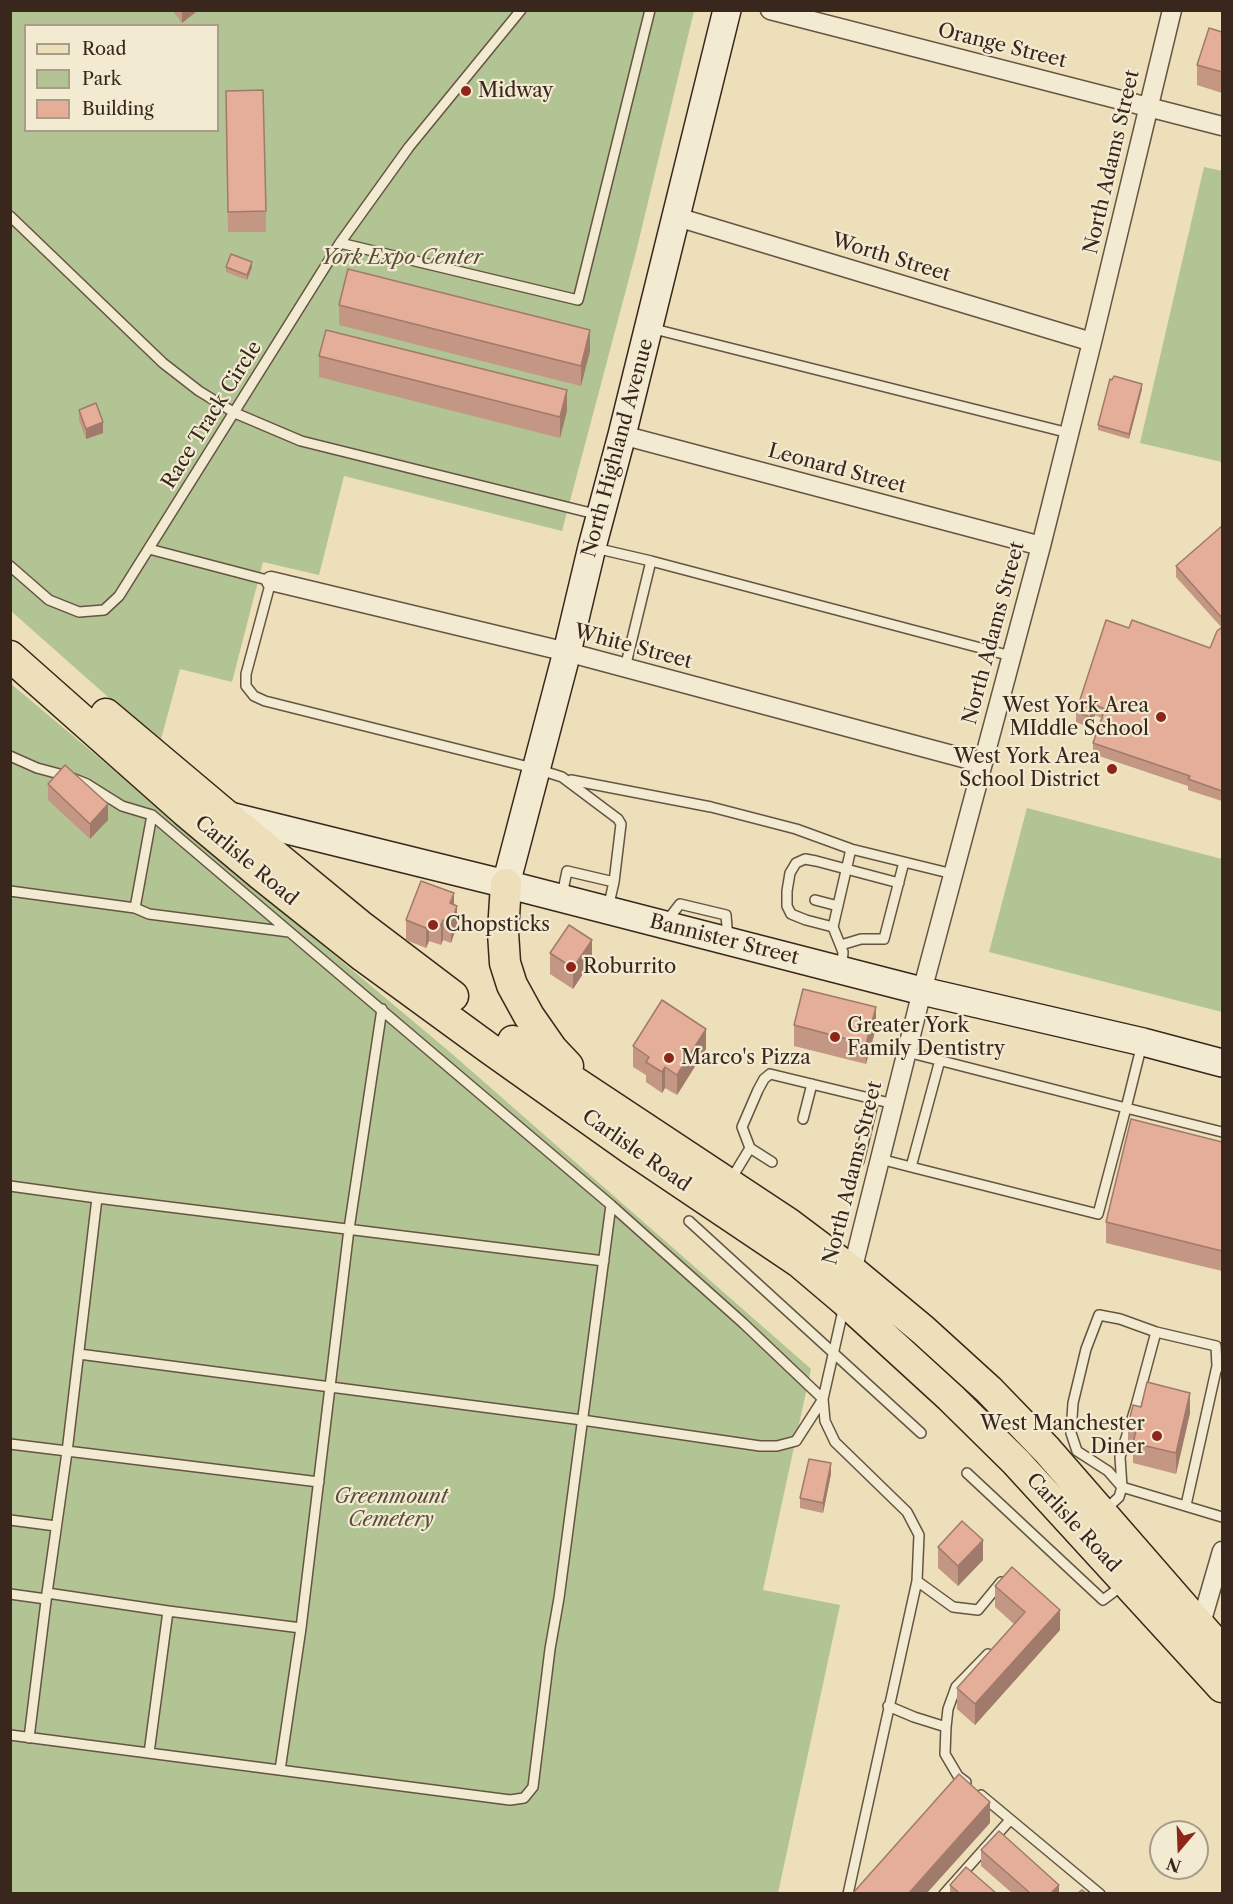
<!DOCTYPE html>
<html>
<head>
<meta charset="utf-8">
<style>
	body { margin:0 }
	#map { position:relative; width:1233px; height:1904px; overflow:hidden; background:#ecdfb9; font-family:"Libre Caslon Text",serif }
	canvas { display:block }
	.frame { position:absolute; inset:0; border:12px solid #39261c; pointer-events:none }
	.legend { position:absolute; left:24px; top:24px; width:195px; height:108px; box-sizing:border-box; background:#f3ead2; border:2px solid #a99c89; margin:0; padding:8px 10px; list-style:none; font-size:18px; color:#39261c }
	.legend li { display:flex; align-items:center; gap:12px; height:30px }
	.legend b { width:30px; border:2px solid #a99c89 }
	.north { position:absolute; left:1149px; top:1820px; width:60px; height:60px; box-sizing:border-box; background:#f3ead2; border:2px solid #a99c89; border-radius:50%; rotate:199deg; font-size:16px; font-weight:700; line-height:24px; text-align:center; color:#39261c }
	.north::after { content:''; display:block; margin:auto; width:21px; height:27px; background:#8f2418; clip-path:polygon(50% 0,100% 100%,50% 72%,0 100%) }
</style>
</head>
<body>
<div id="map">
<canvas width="1233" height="1904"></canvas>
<div class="frame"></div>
<ul class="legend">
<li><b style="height:8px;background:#ecdfb9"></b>Road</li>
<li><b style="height:16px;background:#b2c394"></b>Park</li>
<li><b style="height:16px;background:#e4ae99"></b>Building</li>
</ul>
<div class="north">N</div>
</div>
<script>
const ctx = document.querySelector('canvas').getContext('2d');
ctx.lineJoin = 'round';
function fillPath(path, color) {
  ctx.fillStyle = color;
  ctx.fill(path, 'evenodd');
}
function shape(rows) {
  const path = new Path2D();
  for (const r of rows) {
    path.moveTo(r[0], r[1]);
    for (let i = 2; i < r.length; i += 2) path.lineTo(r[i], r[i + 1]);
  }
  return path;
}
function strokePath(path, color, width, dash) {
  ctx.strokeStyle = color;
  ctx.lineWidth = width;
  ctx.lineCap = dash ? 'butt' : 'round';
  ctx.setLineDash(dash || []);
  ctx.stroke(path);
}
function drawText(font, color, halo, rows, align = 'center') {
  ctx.font = font + ' "Libre Caslon Text",serif';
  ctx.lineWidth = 4.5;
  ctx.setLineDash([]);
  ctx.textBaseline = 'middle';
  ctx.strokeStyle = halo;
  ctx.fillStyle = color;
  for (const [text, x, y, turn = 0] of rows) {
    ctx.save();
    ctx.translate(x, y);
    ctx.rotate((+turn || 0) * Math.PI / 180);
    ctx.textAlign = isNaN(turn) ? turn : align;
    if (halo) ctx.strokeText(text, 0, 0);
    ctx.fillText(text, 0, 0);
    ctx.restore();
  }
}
const green = shape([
	[11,11,694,11,636,252,562,531,344,476,319,575,263,562,232,682,180,669,160,743,11,611],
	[26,26,218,26,218,130,26,130],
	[1204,167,1222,171,1222,462,1140,443],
	[10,683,451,1053,811,1369,763,1590,840,1605,778,1893,11,1893],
	[1027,808,1222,859,1222,1012,989,952]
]);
const lane = shape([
	[10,216,163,363,199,391,235,413,301,441,599,515],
	[340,243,578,300,650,10],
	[650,328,1069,433],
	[595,548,651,561,1011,656],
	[149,549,271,581,246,674,246,686,254,696,265,701,537,769,562,777,618,819,621,824,614,882],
	[10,566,49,600,79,612,104,610,119,596,340,243,409,147,521,10],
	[625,668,651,561],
	[10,756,37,768,67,776,87,784,122,806,152,815],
	[571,780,711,807,796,829,851,849],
	[10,891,135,908,152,815,611,1205,559,1598,550,1649,533,1787,524,1798,510,1800,10,1735],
	[562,895,567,871,614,882,608,908],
	[815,900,838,906],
	[135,908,149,914,289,932],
	[666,922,680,904,726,915,728,939],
	[833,927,806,920,791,914,787,906,787,891,790,873,796,863,805,859,816,861,899,883],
	[841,945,861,939,884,939,904,862],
	[842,966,843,952,833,927,851,849,953,874],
	[907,1052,1126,1108,1142,1044],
	[803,1119,812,1084],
	[750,1148,742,1127,758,1090,764,1079,770,1074,894,1104],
	[880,1159,911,1167,940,1060],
	[859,1161,874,1099],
	[911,1167,1098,1214,1126,1108,1222,1132],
	[730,1181,750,1148,772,1162],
	[10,1186,97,1198,67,1452,47,1593],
	[97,1198,604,1261],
	[689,1221,921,1433],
	[844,1306,823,1399,825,1421,835,1442,907,1512,919,1535,917,1581,848,1894],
	[79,1354,582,1420,760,1446,777,1446,796,1441,823,1399,743,1323,611,1205],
	[1222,1367,1217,1366,1216,1346,1156,1332,1120,1319,1099,1315,1086,1349,1073,1403,1071,1433,1077,1451,1108,1471,1122,1487,1222,1517],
	[10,1444,319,1482],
	[967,1473,1103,1600,1123,1585],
	[1186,1505,1217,1366],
	[1105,1510,1119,1497,1122,1487,1120,1457,1136,1406,1156,1332],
	[10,1520,56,1526],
	[917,1581,953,1607,978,1610,1001,1582],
	[10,1594,46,1599],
	[888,1706,914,1717,946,1727,945,1754,958,1776,966,1782],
	[946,1727,948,1709,956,1687,988,1654],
	[29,1738,47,1593,168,1611],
	[149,1753,168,1611,301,1628],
	[280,1770,301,1628,349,1229,382,1009],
	[981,1795,1100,1894],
	[944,1894,1010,1820]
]);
const street = shape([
	[770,10,1222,126],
	[677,217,1092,342],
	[622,435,1041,546],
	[271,581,567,652,982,763],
	[850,1279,922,991,1041,546,1092,342,1172,10],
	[1200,1627,1222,1551]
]);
const secondary = shape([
	[226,815,506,884,922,991,1143,1042,1222,1063],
	[506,884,567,652,592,547,622,435,727,10]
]);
const primary = shape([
	[10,656,186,812,260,874,364,957,490,1049,631,1149,799,1262,845,1301,950,1397,1016,1462,1222,1687],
	[106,714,226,815,362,927,453,996],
	[506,884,503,932,505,963,512,985,529,1016,552,1049,568,1066],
	[513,1041,788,1223,852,1271,923,1330,989,1390,1047,1450,1222,1651]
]);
const wall = shape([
	[172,10,197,10,197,11,182,23],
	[1222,32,1222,93,1197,85,1197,65],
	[226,111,266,211,266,232,228,232],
	[226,267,252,267,247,280,226,272],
	[339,305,590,351,581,386,339,325],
	[319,356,567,411,560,438,319,377],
	[1112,380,1142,389,1129,439,1098,430,1098,425],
	[79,410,103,433,86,439,79,420],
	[1222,526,1222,801,1188,790,1188,786,1093,754,1093,743,1102,718,1095,715,1090,728,1076,722,1076,712,1129,628,1210,648,1222,628,1176,577,1176,566],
	[48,784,108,820,90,839,48,800],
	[454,905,457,926,451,943,443,940,441,945,429,941,426,948,406,940,406,920],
	[550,953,592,960,573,989,550,974],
	[794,1025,876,1028,866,1064,794,1046],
	[633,1046,706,1049,677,1095,665,1088,662,1093,646,1082,646,1075,633,1067],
	[1222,1142,1222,1271,1106,1243,1106,1222],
	[1141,1407,1190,1413,1176,1474,1133,1463,1133,1446,1128,1445,1128,1425],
	[831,1474,823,1513,800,1508,800,1498],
	[938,1547,983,1560,958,1586,938,1568],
	[995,1586,1060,1630,975,1725,957,1709,957,1688,1014,1624,995,1607],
	[981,1850,1059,1893,1012,1893,981,1866],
	[950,1885,996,1893,950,1893]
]);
const shadedWall = shape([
	[185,10,197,10,197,11,182,23,182,13],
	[252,262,252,267,247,280,247,275],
	[590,330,590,351,581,386,581,366],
	[1142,384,1142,389,1129,439,1129,434],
	[567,390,567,411,560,438,560,417],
	[103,422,103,433,86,439,86,429],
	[1095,705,1095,715,1090,728,1090,717],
	[108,804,108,820,90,839,90,824],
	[454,893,454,914,457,906,457,926,451,943,451,923,452,919,450,924,450,903],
	[429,920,429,941,426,948,426,928],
	[443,920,443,940,441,945,441,925],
	[592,940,592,960,573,989,573,968],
	[876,1007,876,1028,866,1064,866,1044],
	[706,1029,706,1049,677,1095,677,1075],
	[665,1067,665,1088,662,1093,662,1072],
	[1190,1393,1190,1413,1176,1474,1176,1453],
	[831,1463,831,1474,823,1513,823,1503],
	[983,1540,983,1560,958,1586,958,1566],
	[1060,1610,1060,1630,975,1725,975,1704],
	[990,1802,990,1823,927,1893,909,1893],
	[1059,1885,1059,1893,1051,1893]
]);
const building = shape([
	[1209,28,1222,32,1222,72,1197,65,1209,28],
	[263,90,266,211,228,212,226,91,263,90],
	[231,254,252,262,247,275,226,267,231,254],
	[348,269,590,330,581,366,339,305,348,269],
	[326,330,567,390,560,417,319,356,326,330],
	[1114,376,1142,384,1129,434,1098,425,1110,379,1112,380,1114,376],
	[96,403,103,422,86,429,79,410,96,403],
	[1222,526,1222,618,1176,566,1222,526],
	[1106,620,1129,628,1132,620,1210,648,1217,631,1222,627,1222,791,1188,779,1190,776,1093,743,1105,709,1095,705,1090,717,1076,712,1106,620],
	[65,765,108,804,90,824,48,784,65,765],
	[421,881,454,893,450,903,457,906,451,923,443,920,441,925,429,920,426,928,406,920,421,881],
	[569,925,592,940,573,968,550,953,569,925],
	[803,989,876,1007,866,1044,794,1025,803,989],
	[662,1000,706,1029,677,1075,665,1067,662,1072,646,1062,649,1057,633,1046,662,1000],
	[1131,1119,1222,1142,1222,1251,1106,1222,1131,1119],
	[1147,1382,1190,1393,1176,1453,1133,1443,1137,1427,1128,1425,1133,1405,1141,1407,1147,1382],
	[809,1459,831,1463,823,1503,800,1498,809,1459],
	[962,1521,983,1540,958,1566,938,1547,962,1521],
	[1012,1567,1060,1610,975,1704,957,1688,1025,1612,995,1586,1012,1567],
	[959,1774,990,1802,909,1893,853,1893,959,1774],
	[999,1831,1059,1885,1051,1893,1030,1893,981,1850,999,1831],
	[966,1867,996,1893,959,1893,950,1885,966,1867],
	[1082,1890,1086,1893,1078,1893,1082,1890]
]);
const markers = [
	[466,91,6,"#8f2418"],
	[1161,717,6,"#8f2418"],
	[1112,769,6,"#8f2418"],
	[433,925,6,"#8f2418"],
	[571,967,6,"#8f2418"],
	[835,1037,6,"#8f2418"],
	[669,1058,6,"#8f2418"],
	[1157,1436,6,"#8f2418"]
];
const streetNames = [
	["Orange Street",1002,46,14],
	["North Adams Street",1112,162,-77],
	["Worth Street",891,258,17],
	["Race Track Circle",212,415,-58],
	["North Highland Avenue",618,448,-75],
	["Leonard Street",837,469,15],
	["North Adams Street",994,633,-75],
	["White Street",633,647,15],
	["Carlisle Road",246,861,40],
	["Bannister Street",724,940,14],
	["Carlisle Road",636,1151,35],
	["North Adams Street",853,1173,-76],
	["Carlisle Road",1073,1523,47]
];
const poiNames = [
	["Midway",478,91],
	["West York Area",1149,706,"right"],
	["MIddle School",1149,729,"right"],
	["West York Area",1100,757,"right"],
	["School District",1100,780,"right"],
	["Chopsticks",445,925],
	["Roburrito",583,967],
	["Greater York",847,1026],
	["Family Dentistry",847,1049],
	["Marco's Pizza",681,1058],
	["West Manchester",1145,1424,"right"],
	["Diner",1145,1447,"right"]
];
const parkNames = [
	["York Expo Center",402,258],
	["Greenmount",391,1497],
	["Cemetery",391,1520]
];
fillPath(green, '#b2c394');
strokePath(lane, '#665443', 12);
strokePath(street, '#665443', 21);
strokePath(secondary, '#39261c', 30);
strokePath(primary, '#39261c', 33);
strokePath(lane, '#f3ead2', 9);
strokePath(street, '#f3ead2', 18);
strokePath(secondary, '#f3ead2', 27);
strokePath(primary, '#ecdfb9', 30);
fillPath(wall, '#c49684');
fillPath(shadedWall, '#a07a6b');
fillPath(building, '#e4ae99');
strokePath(building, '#a07a6b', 1.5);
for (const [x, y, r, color] of markers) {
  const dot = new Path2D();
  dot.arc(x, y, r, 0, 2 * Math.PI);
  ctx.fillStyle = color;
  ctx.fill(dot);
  strokePath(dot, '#f3ead2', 2);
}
drawText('20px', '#39261c', '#f3ead2', streetNames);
drawText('20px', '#39261c', '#f3ead2', poiNames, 'left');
drawText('italic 20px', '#574d3a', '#f3ead2', parkNames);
</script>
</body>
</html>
